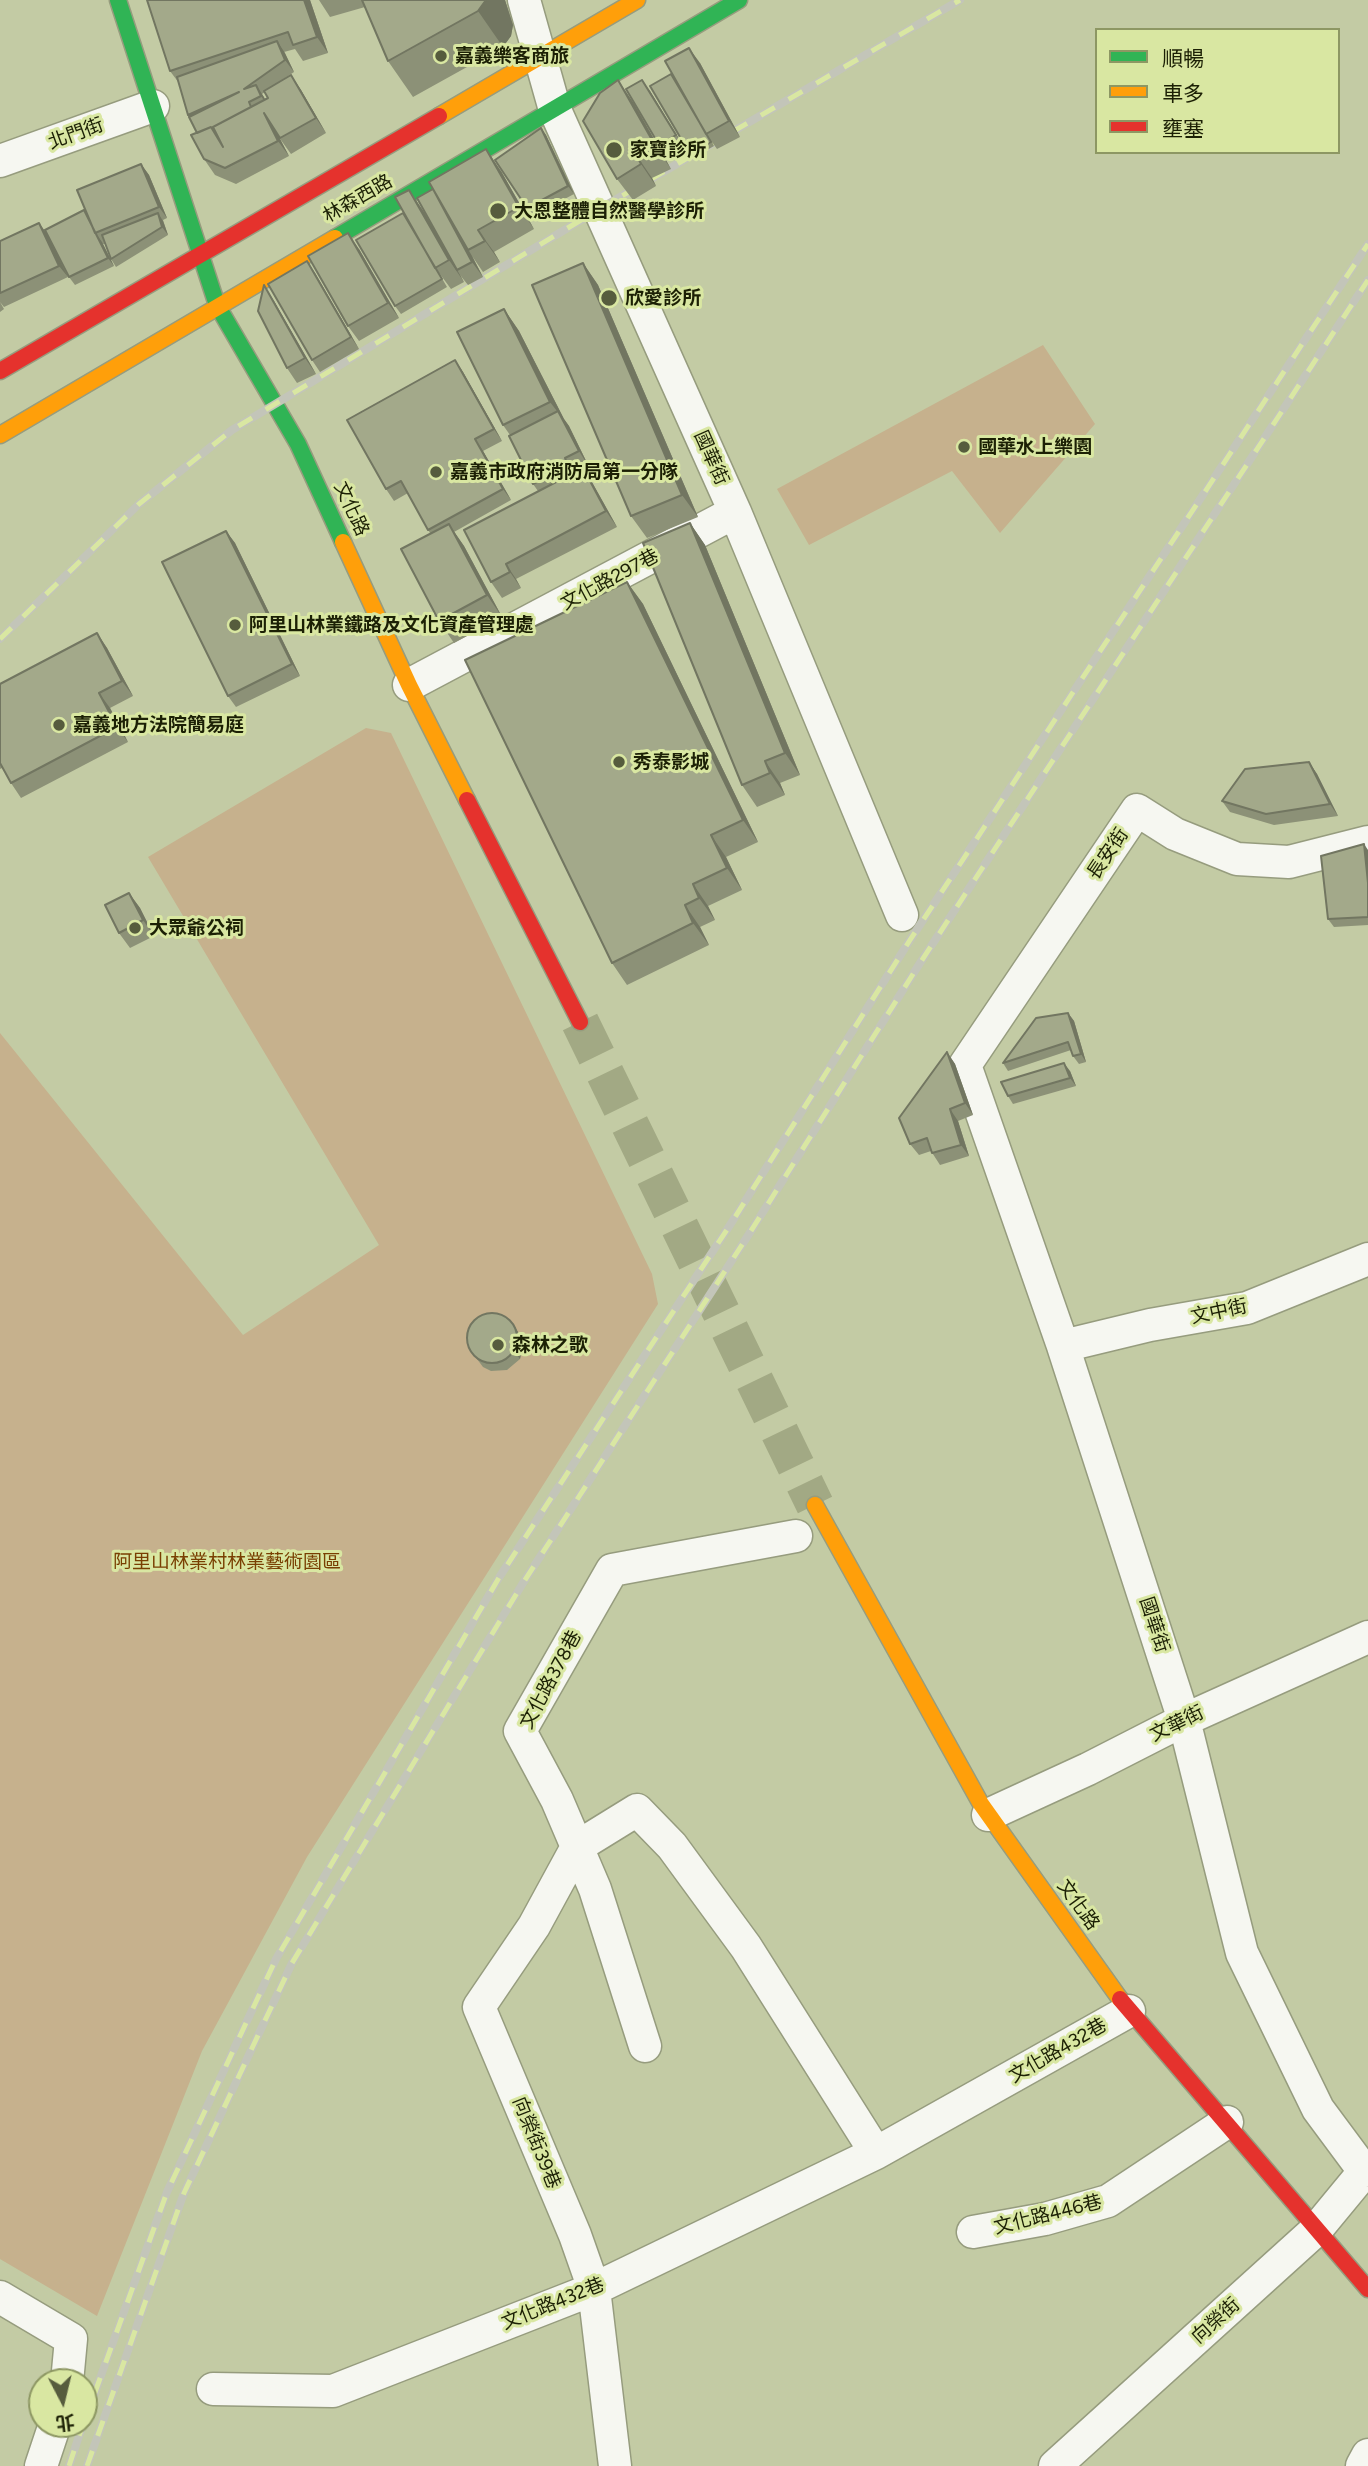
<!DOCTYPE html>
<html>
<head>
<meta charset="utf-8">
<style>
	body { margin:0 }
	#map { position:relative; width:1368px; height:2466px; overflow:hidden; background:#c3cba4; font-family:Figtree,"Noto Sans TC",sans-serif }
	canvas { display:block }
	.legend { position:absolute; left:1095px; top:28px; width:245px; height:126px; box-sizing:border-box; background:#d9e7a2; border:2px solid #8d9763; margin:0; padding:9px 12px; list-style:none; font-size:21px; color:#1c2005 }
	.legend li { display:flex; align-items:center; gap:14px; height:35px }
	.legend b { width:35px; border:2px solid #8d9763 }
	.north { position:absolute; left:28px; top:2368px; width:70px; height:70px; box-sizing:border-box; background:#d9e7a2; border:2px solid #8d9763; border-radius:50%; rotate:173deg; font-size:19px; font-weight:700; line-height:28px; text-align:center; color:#1c2005 }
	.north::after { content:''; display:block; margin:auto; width:24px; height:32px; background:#565c3d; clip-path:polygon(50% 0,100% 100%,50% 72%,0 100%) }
</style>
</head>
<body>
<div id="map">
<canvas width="1368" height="2466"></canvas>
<ul class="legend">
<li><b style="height:9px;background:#30b455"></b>順暢</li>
<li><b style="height:9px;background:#ff9f0a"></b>車多</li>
<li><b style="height:9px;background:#e5322d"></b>壅塞</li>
</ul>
<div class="north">北</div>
</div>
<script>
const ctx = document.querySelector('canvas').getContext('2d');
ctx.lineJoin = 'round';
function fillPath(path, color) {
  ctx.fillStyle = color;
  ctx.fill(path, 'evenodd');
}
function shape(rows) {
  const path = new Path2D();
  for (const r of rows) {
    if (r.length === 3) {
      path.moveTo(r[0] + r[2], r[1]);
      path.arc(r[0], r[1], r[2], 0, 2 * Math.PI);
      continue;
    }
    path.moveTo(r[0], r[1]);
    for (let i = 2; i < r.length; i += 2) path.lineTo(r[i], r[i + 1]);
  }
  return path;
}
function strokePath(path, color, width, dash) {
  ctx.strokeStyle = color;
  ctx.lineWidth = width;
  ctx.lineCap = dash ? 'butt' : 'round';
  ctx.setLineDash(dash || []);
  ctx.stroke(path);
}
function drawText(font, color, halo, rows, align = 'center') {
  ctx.font = font + ' Figtree,"Noto Sans TC",sans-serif';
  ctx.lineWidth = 6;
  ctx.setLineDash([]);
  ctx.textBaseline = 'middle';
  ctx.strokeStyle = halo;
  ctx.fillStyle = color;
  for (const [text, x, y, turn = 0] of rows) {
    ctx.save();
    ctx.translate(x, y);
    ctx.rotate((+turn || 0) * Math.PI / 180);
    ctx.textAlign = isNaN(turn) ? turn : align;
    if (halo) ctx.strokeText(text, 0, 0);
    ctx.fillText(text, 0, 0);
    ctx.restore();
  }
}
const green = shape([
	[1043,345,1095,424,1000,533,952,471,809,545,777,489],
	[366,728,391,733,652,1274,658,1304,307,1857,202,2051,97,2316,0,2259,0,1033,243,1335,379,1245,148,857]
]);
const secondaryTunnel = shape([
	[580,1022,815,1505]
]);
const street = shape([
	[524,0,555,110,735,512,902,915],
	[0,161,153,106],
	[409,685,735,512],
	[1063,1346,1150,1325,1247,1308,1368,1259],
	[988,1815,1088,1769,1184,1720,1368,1637],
	[645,2046,595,1889,557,1800,520,1731,612,1570,796,1536],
	[1364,2171,1318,2109,1242,1953,1184,1720,1063,1346,965,1065,1137,810,1175,834,1237,859,1289,862,1368,842],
	[973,2232,1045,2219,1108,2201,1227,2122],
	[0,2297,71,2339,67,2382],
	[213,2389,333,2391,594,2289,876,2153,1129,2011],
	[41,2466,55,2424],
	[615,2466,594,2289,575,2235,479,2007,534,1926,577,1847,637,1810,672,1846,746,1947,876,2153],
	[1055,2466,1316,2230,1368,2167],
	[1362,2466,1368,2455]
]);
const fast = shape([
	[118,0,217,305,298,444,343,542],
	[335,238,739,0]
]);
const slow = shape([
	[439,116,637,0],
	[0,435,335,238],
	[343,542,409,685,467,800],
	[815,1505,981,1804,1120,1999]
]);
const jam = shape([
	[0,371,439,116],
	[467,800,580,1022],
	[1120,1999,1368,2289]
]);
const rail = shape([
	[0,639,139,504,232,430,601,208,960,0],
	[84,2423,167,2192,276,1959,500,1576,730,1225,910,940,1368,244],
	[69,2466,83,2424],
	[87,2466,184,2193,292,1963,523,1583,749,1234,920,963,1368,280]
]);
const wall = shape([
	[147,0,310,0,328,53,303,61,295,49,284,52,294,72,279,82,291,75,301,90,326,133,291,154,278,136,289,156,236,184,215,175,204,159,197,133,188,115,179,83,170,71],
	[265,92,268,98,265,100,262,94],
	[319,0,505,0,513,25,511,36,503,47,413,97,388,61,365,7,330,17],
	[700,63,740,137,717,149,712,142,714,146,693,158,690,154,691,108],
	[650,91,684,147,668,157,659,145],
	[633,102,671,169,652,178,656,186,633,200,617,179],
	[541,128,546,135,574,194,533,216,495,160],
	[141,164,149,175,167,218,163,220,168,235,116,267,111,259,105,244,103,244,102,242,114,266,75,285,69,277,84,210,88,216],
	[501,171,534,229,494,252,500,262,483,272,472,256,483,277,468,285,460,275,464,282,451,289,437,270,447,287,401,314,395,306,403,213,408,221,409,190,424,212,445,248],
	[39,223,47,234,68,277,4,307,0,302,4,309,0,312,0,241],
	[359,249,399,318,359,341,348,326],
	[307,261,315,273,359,349,320,372,312,360],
	[583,263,598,285,698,517,647,538,631,516],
	[274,301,316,374,297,383,287,368],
	[504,309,519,331,564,419,569,426,589,467,584,469,593,484,617,527,516,579,521,588,502,598,491,582,538,491,533,484,510,435,503,425],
	[455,360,463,372,502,441,483,451,511,500,454,532,464,546,502,617,454,643,439,621,430,533,408,493,394,501,386,489],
	[690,523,705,545,800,775,780,783,785,795,757,807,742,785],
	[226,531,235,543,300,676,236,707,228,696],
	[627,582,643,604,758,842,726,857,742,890,708,906,715,920,700,927,709,945,627,985,612,963],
	[97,633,107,648,133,696,110,708,128,742,21,798,11,783,2,768,0,769,0,684],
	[1309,762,1317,774,1338,816,1274,825,1230,812,1222,801],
	[1368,850,1368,925,1334,927,1328,919],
	[129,893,140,908,154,936,130,948,119,933],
	[1068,1013,1074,1021,1086,1062,1079,1064,1073,1056,1071,1050,1008,1071,1003,1063],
	[947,1052,955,1064,973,1115,958,1121,969,1156,940,1165,931,1151,919,1155,910,1144],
	[1070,1071,1076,1086,1013,1104,1008,1096],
	[520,1335,523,1343,520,1359,507,1370,491,1371,483,1367,468,1347]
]);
const shadedWall = shape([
	[304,0,310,0,328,53,317,37],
	[486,0,505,0,513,25,511,36,503,47,478,11],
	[277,41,285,53,294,72,285,60],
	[689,48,700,63,740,137,729,121],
	[291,75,301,90,326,133,316,118],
	[618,80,633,102,671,169,656,147],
	[642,80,650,91,684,147,676,135],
	[256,85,264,97,269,108,261,96],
	[264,113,275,129,289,156,278,141],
	[541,128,546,135,574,194,568,186],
	[486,149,501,171,534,229,519,207],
	[637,156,652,178,656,186,641,164],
	[141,164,149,175,167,218,159,207],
	[433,189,472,256,483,277,472,262],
	[409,190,424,212,464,282,449,260],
	[158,213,163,221,168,235,162,227],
	[39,223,47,234,68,277,59,266],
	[478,230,494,252,500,262,485,241],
	[348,233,359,249,399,318,388,303],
	[96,234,102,242,114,266,108,258],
	[307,261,315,273,359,349,351,337],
	[583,263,598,285,698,517,682,495],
	[264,285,274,301,316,374,305,358],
	[504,309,519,331,564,419,569,426,589,467,579,451,560,415,550,402],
	[455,360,463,372,502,441,494,429],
	[475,439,483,451,511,500,503,489],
	[583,468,593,484,617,527,606,511],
	[690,523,705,545,800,775,785,753],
	[449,524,464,546,502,617,487,595],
	[226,531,235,543,300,676,292,664],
	[506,564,516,579,521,588,510,572],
	[627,582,643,604,758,842,743,820],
	[97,633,107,648,133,696,122,681],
	[99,693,110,708,128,742,117,727],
	[765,761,780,783,785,795,770,773],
	[1309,762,1317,774,1338,816,1330,804],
	[711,835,726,857,742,890,727,868],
	[1364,844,1368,850,1368,883],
	[693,884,708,906,715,920,699,898],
	[129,893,140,908,154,936,143,920],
	[685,905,700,927,709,945,693,923],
	[1068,1013,1074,1021,1086,1062,1081,1054],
	[947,1052,955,1064,973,1115,965,1103],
	[1064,1063,1070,1071,1076,1086,1070,1078],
	[950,1109,958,1121,969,1156,961,1145],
	[515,1327,520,1335,523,1343,520,1359,514,1351]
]);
const building = shape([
	[147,0,304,0,317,37,293,45,288,32,170,71,147,0],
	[362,0,486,0,478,11,388,61,362,0],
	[277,41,285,60,244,89,256,85,261,96,249,102,251,107,213,127,214,129,213,130,211,127,197,133,189,117,239,92,188,115,177,77,277,41],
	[689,48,729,121,706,134,665,61,689,48],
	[671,74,711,142,690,154,650,86,671,74],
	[291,75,316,118,280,138,264,113,278,141,225,168,204,159,191,135,211,127,223,147,213,127,268,98,264,91,291,75],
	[618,80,656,147,637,156,641,164,617,179,583,121,600,93,618,80],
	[642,80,676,135,659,145,626,89,642,80],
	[541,128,568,186,527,208,495,160,541,128],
	[486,149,519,207,478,230,485,241,468,250,429,182,486,149],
	[141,164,159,207,95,233,77,190,141,164],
	[433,189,472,262,457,270,417,198,433,189],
	[409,190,449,260,435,268,395,197,409,190],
	[84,210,108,258,69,277,45,230,84,210],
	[158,213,162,227,111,259,102,235,158,213],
	[403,213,442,279,395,306,356,240,403,213],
	[39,223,59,266,0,293,0,241,39,223],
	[348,233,388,303,348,326,308,256,348,233],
	[307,261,351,337,312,360,268,284,307,261],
	[583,263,682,495,631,516,532,285,583,263],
	[264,285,305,358,287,368,258,311,264,285],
	[504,309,550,402,503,425,457,332,504,309],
	[455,360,494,429,475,439,503,489,428,530,401,481,386,489,347,420,455,360],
	[558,411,579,451,565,458,568,466,533,484,509,436,558,411],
	[583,468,606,511,506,564,510,572,491,582,464,530,583,468],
	[690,523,785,753,765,761,770,773,742,785,643,543,690,523],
	[449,524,487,595,439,621,401,549,449,524],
	[226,531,292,664,228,696,162,562,226,531],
	[627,582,743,820,711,835,727,868,693,884,699,898,685,905,693,923,612,963,465,660,627,582],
	[97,633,122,681,99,693,117,727,11,783,0,763,0,684,97,633],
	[1309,762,1330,804,1266,814,1222,801,1245,769,1309,762],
	[1364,844,1368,883,1368,917,1328,919,1321,856,1364,844],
	[129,893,143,920,119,933,105,905,129,893],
	[1068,1013,1081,1054,1073,1056,1068,1042,1003,1063,1036,1018,1068,1013],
	[947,1052,965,1103,950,1109,961,1145,932,1153,927,1138,910,1144,899,1118,947,1052],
	[1064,1063,1070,1078,1008,1096,1001,1082,1064,1063],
	[492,1338,25]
]);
const markers = [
	[441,56,7,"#565c3d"],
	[614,150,9,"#565c3d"],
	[498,211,9,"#565c3d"],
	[609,298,9,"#565c3d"],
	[964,447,7,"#565c3d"],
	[436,472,7,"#565c3d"],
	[235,625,7,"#565c3d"],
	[59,725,7,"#565c3d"],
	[619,762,7,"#565c3d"],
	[135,928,7,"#565c3d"],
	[498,1345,7,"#565c3d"]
];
const poiNames = [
	["嘉義樂客商旅",455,56],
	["家寶診所",630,150],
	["大恩整體自然醫學診所",514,211],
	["欣愛診所",625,298],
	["國華水上樂園",978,447],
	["嘉義市政府消防局第一分隊",450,472],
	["阿里山林業鐵路及文化資產管理處",249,625],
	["嘉義地方法院簡易庭",73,725],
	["秀泰影城",633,762],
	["大眾爺公祠",149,928],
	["森林之歌",512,1345]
];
const streetNames = [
	["北門街",76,134,-20],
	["林森西路",358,199,-30],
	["國華街",711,458,66],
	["文化路",351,509,65],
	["文化路297巷",610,580,-28],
	["長安街",1108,854,-56],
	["文中街",1219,1312,-12],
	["國華街",1154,1625,72],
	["文化路378巷",551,1680,-62],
	["文華街",1177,1724,-26],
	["文化路",1078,1905,54],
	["文化路432巷",1058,2051,-30],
	["向榮街39巷",536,2143,68],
	["文化路446巷",1048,2215,-14],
	["文化路432巷",553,2304,-22],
	["向榮街",1216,2321,-42]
];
const parkNames = [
	["阿里山林業村林業藝術園區",227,1562]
];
fillPath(green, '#c6b18d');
strokePath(secondaryTunnel, '#a2a984', 38, [38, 19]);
strokePath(street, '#969c7e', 35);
strokePath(fast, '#969c7e', 19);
strokePath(slow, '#969c7e', 19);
strokePath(jam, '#969c7e', 19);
strokePath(street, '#f6f7f1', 32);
strokePath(fast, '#30b455', 16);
strokePath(slow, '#ff9f0a', 16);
strokePath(jam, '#e5322d', 16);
strokePath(rail, '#c3c5b9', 8);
strokePath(rail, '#d9e7a2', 5, [16]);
fillPath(wall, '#8c9177');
fillPath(shadedWall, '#727661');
fillPath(building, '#a3a98a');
strokePath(building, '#727661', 2);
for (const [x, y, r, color] of markers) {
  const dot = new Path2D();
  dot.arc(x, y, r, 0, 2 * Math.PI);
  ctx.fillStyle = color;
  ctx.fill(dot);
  strokePath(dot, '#d9e7a2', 2.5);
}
drawText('bold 19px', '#1c2005', '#d9e7a2', poiNames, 'left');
drawText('19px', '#1c2005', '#d9e7a2', streetNames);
drawText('19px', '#793f02', '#d9e7a2', parkNames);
</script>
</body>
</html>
